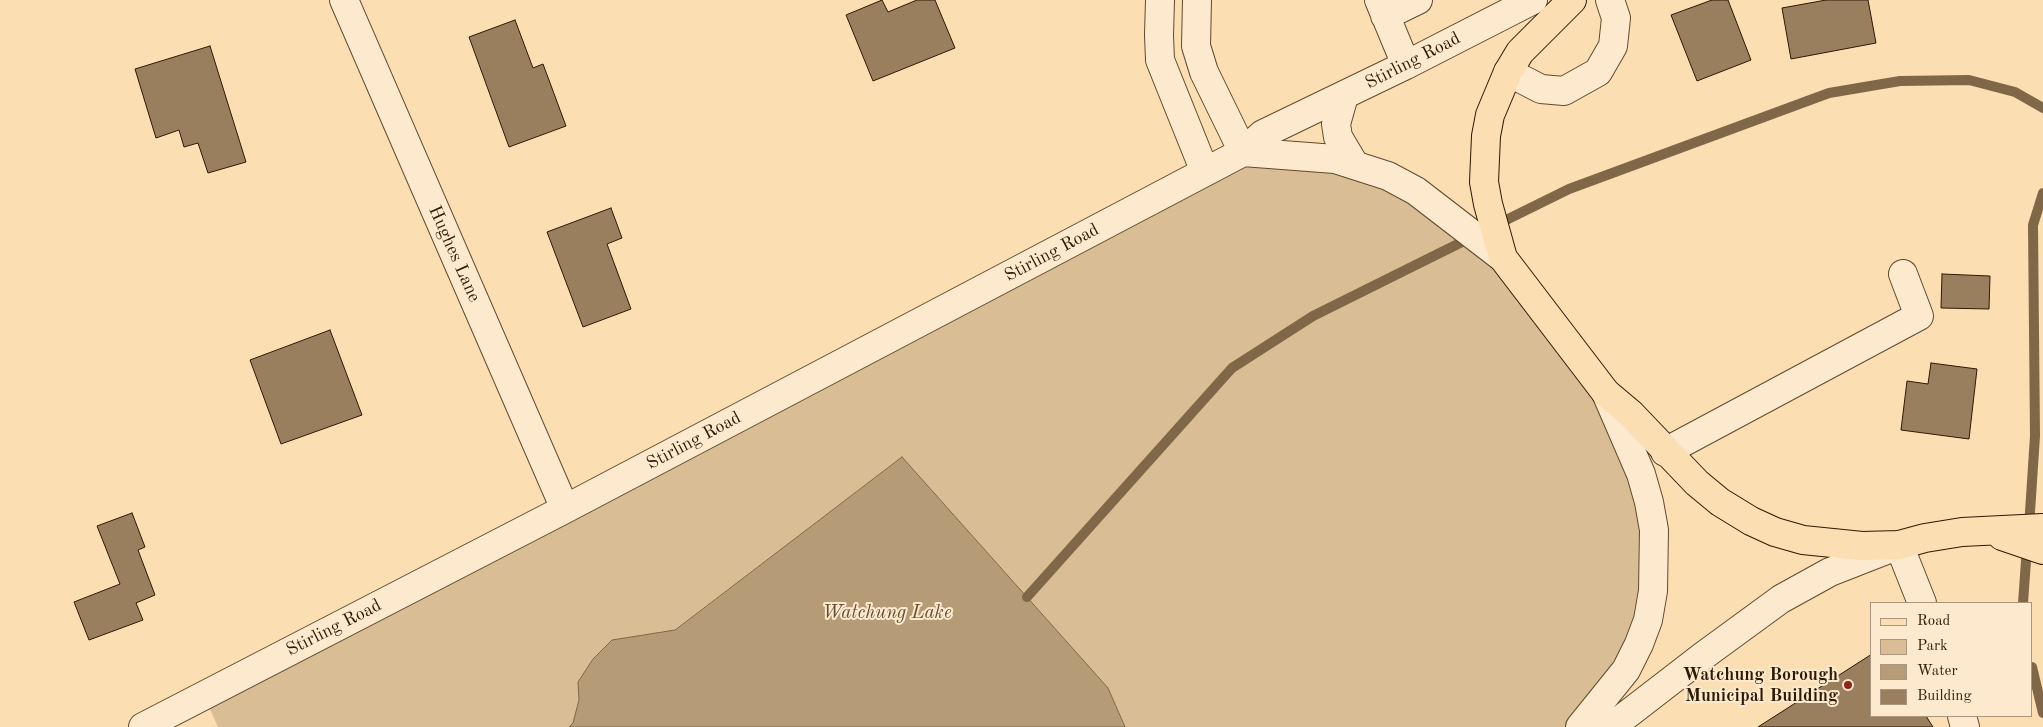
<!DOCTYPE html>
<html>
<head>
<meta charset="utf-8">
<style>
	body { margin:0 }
	#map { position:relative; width:2043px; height:727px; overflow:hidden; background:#fcdeb3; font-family:"Old Standard TT",serif }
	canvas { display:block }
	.legend { position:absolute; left:1870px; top:602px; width:162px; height:115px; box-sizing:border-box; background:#fdeace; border:1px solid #aa967c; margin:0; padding:6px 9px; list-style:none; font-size:15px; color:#2d1902 }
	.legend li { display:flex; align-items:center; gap:10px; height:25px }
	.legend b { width:25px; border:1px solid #aa967c }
</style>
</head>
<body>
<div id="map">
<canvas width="2043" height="727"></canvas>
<ul class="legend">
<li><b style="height:6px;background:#fcdeb3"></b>Road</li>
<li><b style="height:14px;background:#d9bd95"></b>Park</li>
<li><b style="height:14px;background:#b69b77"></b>Water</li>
<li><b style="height:14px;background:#997f5e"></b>Building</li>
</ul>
</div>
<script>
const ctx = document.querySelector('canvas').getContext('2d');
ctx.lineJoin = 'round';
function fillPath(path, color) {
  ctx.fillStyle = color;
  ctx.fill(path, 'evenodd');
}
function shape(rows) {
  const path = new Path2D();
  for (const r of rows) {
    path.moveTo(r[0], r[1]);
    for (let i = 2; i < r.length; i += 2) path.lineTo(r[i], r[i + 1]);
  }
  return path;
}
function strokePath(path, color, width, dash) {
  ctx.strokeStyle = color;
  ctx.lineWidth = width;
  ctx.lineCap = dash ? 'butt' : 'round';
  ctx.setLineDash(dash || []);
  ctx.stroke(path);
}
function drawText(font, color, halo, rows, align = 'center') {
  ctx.font = font + ' "Old Standard TT",serif';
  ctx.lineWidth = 4;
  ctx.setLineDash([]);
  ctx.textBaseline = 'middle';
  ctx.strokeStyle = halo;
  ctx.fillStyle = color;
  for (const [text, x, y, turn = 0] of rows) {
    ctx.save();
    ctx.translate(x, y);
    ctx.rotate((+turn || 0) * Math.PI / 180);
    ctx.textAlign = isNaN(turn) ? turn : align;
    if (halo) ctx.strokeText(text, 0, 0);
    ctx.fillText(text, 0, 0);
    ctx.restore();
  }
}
const green = shape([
	[1243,152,1335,159,1503,258,1629,445,1653,591,1580,727,1125,727,1108,688,902,457,674,630,612,641,578,682,579,700,573,723,569,727,218,727,204,696]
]);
const water = shape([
	[902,457,1108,688,1125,727,569,727,573,723,579,700,578,682,593,659,612,640,675,630,902,457]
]);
const stream = shape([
	[1496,225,1569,189,1829,93,1900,81,1969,80,2015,92,2043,108],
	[2029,527,2035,436,2033,225,2043,193],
	[1027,597,1232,368,1313,316,1472,237],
	[2023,603,2027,547],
	[2032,667,2043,713]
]);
const building = shape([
	[882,0,888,12,917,0,935,0,955,48,873,81,846,15,882,0],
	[1712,0,1728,0,1751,60,1697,81,1671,15,1712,0],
	[1826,0,1868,0,1876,43,1791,59,1782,8,1826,0],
	[515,20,533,68,543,64,566,126,509,147,469,37,515,20],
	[210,46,246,162,208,173,198,143,184,147,179,130,156,138,135,69,210,46],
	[611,208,622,238,607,244,631,309,583,327,547,232,611,208],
	[1942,274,1990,276,1989,309,1941,308,1942,274],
	[330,330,362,415,281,444,250,360,330,330],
	[1931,363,1977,369,1969,439,1901,430,1907,381,1928,384,1931,363],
	[132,513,145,547,138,550,155,595,136,603,143,620,89,640,74,602,120,584,97,526,132,513],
	[1872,654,1872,716,1926,716,1933,727,1758,727,1872,654]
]);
const minor = shape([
	[344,0,565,509],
	[1160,0,1159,35,1160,60,1205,172],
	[1197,0,1196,46,1204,72,1243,152],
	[1379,0,1406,65],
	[1385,16,1418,0],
	[1508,72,1541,89,1564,91,1598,72,1613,46,1616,18,1610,0],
	[1344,96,1336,124,1338,137,1354,164],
	[1243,152,1335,159,1388,176,1416,191,1503,258],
	[1665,452,1919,316,1903,274],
	[1962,716,1965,727],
	[143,727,565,509,1205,172,1243,152,1263,134,1406,65,1533,0],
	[1580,727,1626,670,1639,644,1648,620,1653,591,1654,530,1649,502,1641,474,1606,393],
	[1611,727,1703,656,1781,599,1830,572,1899,545,1922,603]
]);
const major = shape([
	[1572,0,1520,52,1508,72,1490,115,1486,136,1484,182,1488,204,1503,258,1606,393,1631,414,1697,483,1720,502,1751,521,1775,532,1803,540,1862,546,1899,545,1925,538,1962,532,2043,528],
	[2002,536,2043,550]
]);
const markers = [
	[1848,685,5,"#8f2418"]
];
const streetNames = [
	["Stirling Road",1413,61,-27],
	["Stirling Road",1052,253,-28],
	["Hughes Lane",454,254,66],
	["Stirling Road",694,441,-28],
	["Stirling Road",334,628,-27]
];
const poiNames = [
	["Watchung Borough",1838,675],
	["Municipal Building",1838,696]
];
const waterNames = [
	["Watchung Lake",887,613]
];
fillPath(green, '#d9bd95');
fillPath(water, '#b69b77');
strokePath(water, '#7f6748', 1);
strokePath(stream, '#7f6748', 10);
fillPath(building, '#997f5e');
strokePath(building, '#2d1902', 1);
strokePath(minor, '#614a2e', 30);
strokePath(major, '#2d1902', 30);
strokePath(minor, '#fdeace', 28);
strokePath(major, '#fcdeb3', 28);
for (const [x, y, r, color] of markers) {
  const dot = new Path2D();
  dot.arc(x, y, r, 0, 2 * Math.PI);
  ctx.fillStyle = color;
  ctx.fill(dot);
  strokePath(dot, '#fdeace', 2);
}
drawText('18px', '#2d1902', '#fdeace', streetNames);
drawText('bold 18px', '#2d1902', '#fdeace', poiNames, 'right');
drawText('italic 19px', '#644d31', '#fdeace', waterNames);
</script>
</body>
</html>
